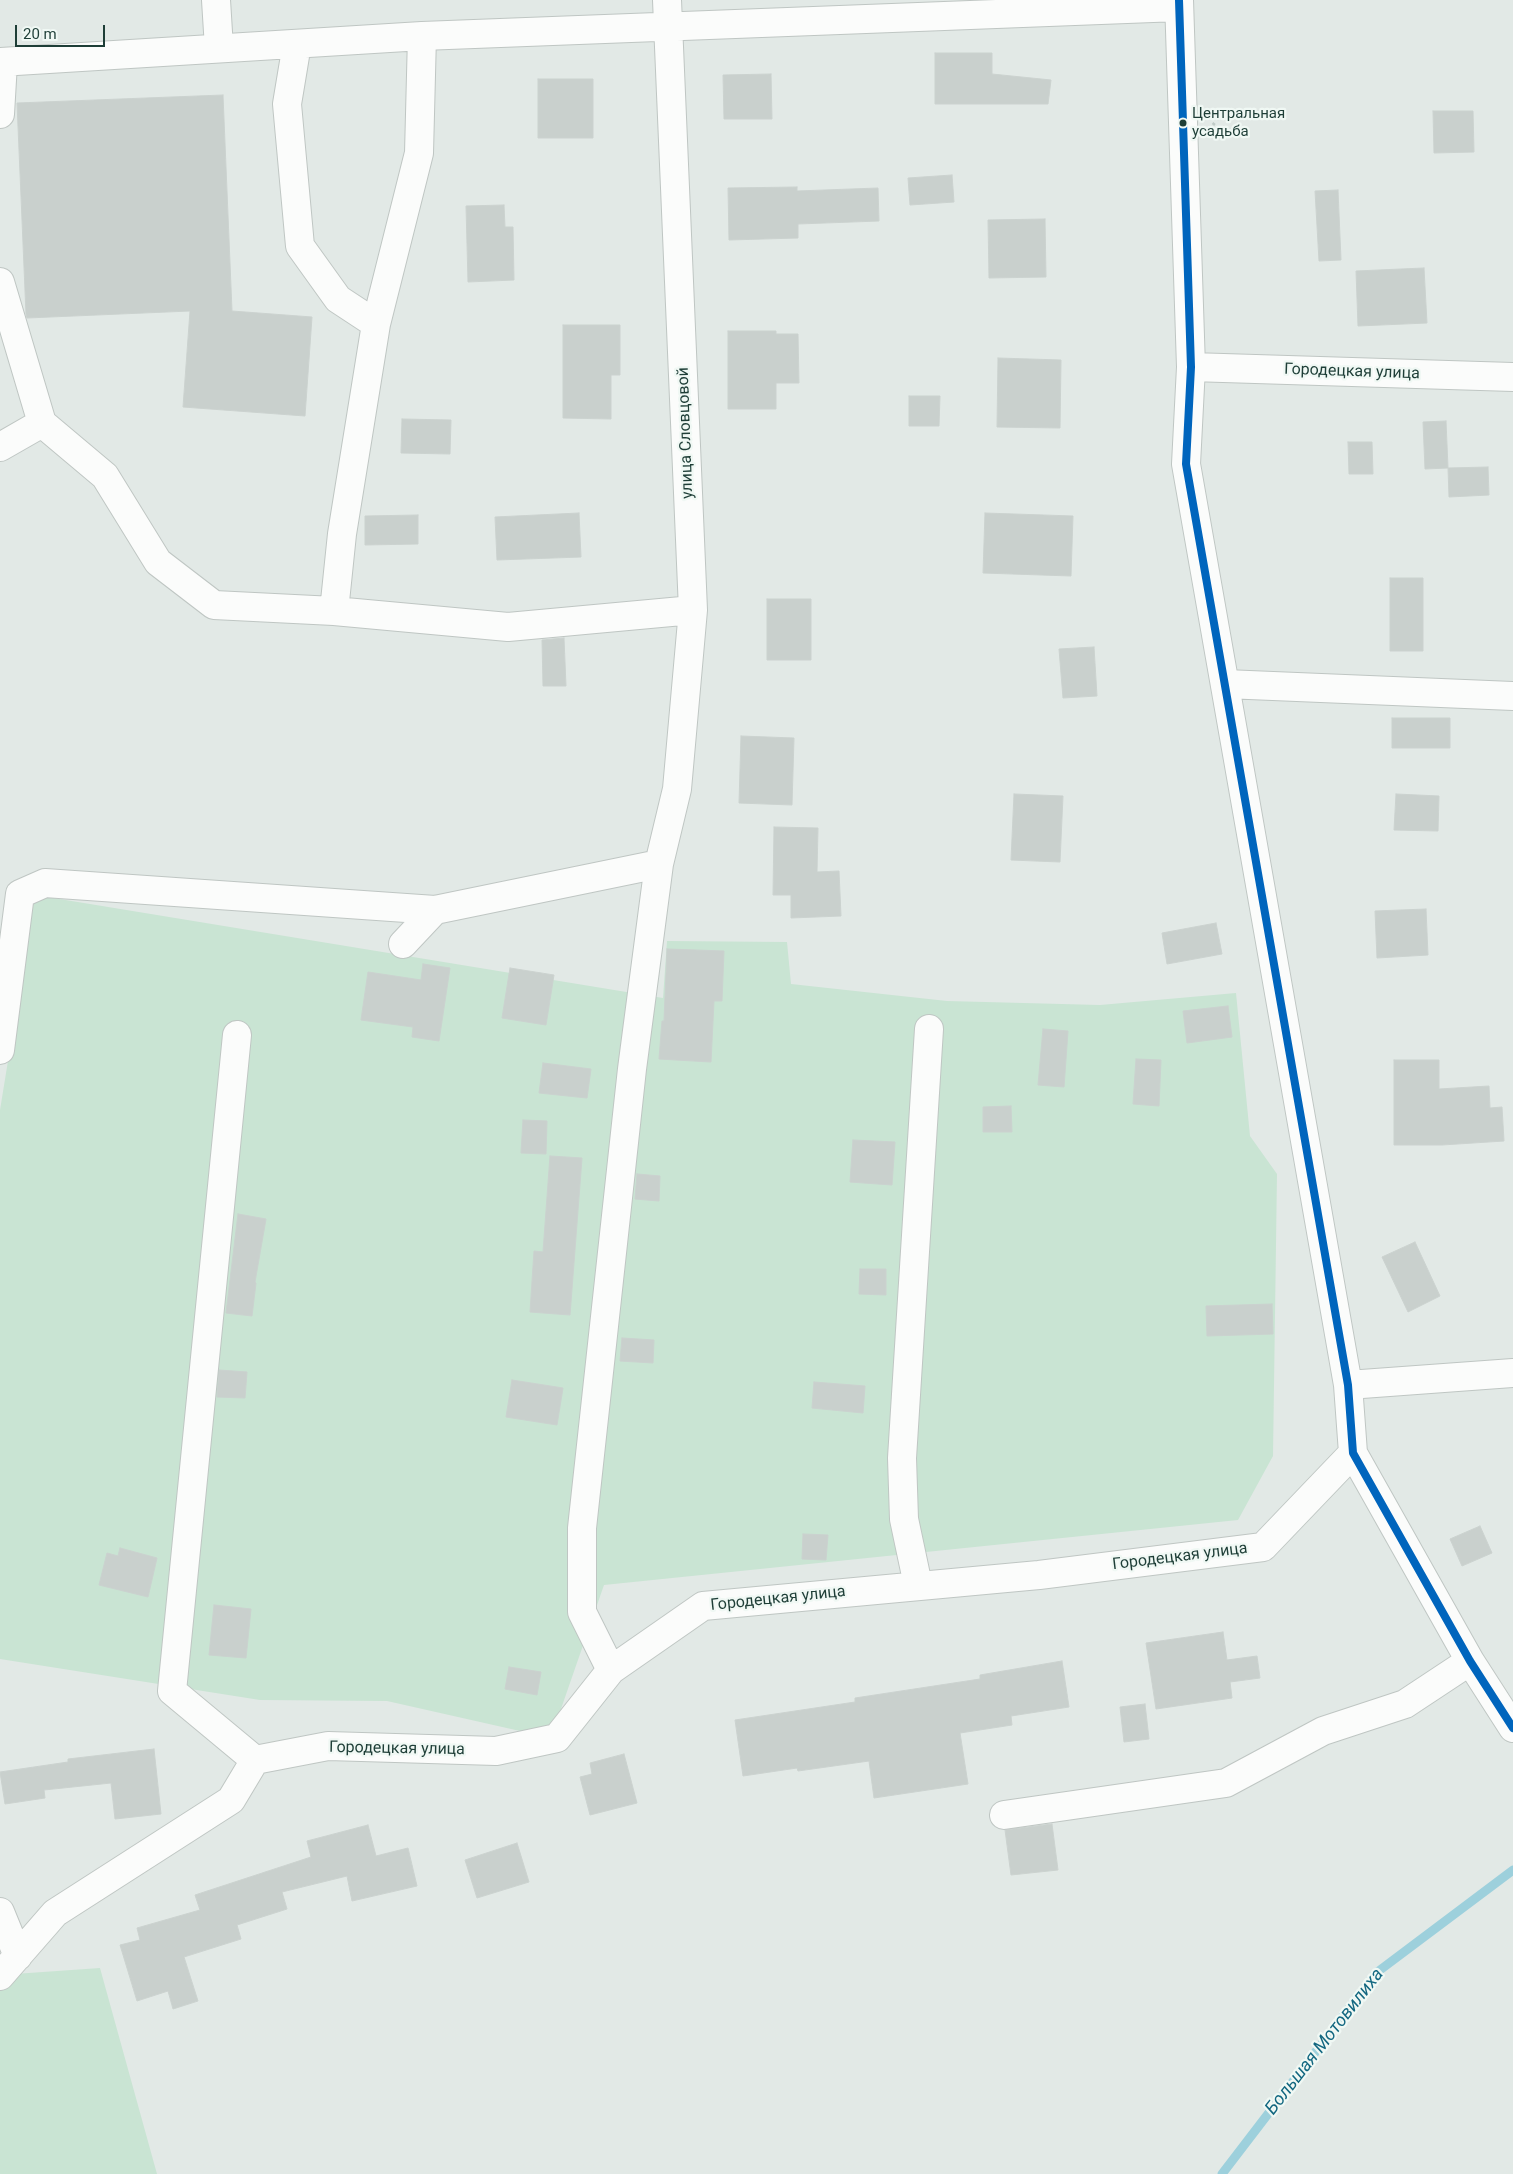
<!DOCTYPE html>
<html>
<head>
<meta charset="utf-8">
<style>
	body { margin:0 }
	#map { position:relative; width:1513px; height:2174px; overflow:hidden; background:#e2e9e6; font-family:Roboto,sans-serif }
	canvas { display:block }
	.scale { position:absolute; left:15px; top:25px; width:90px; height:22px; box-sizing:border-box; border:2px solid #1e3e37; border-top:0; padding-left:6px; font-size:15px; line-height:18px; white-space:nowrap; color:#1e3e37; -webkit-text-stroke:4px #f0f8f4; paint-order:stroke }
</style>
</head>
<body>
<div id="map">
<canvas width="1513" height="2174"></canvas>
<div class="scale">20 m</div>
</div>
<script>
const ctx = document.querySelector('canvas').getContext('2d');
ctx.lineJoin = 'round';
function fillPath(path, color) {
  ctx.fillStyle = color;
  ctx.fill(path, 'evenodd');
}
function shape(rows) {
  const path = new Path2D();
  for (const r of rows) {
    path.moveTo(r[0], r[1]);
    for (let i = 2; i < r.length; i += 2) path.lineTo(r[i], r[i + 1]);
  }
  return path;
}
function strokePath(path, color, width, dash) {
  ctx.strokeStyle = color;
  ctx.lineWidth = width;
  ctx.lineCap = dash ? 'butt' : 'round';
  ctx.setLineDash(dash || []);
  ctx.stroke(path);
}
function drawText(font, color, halo, rows, align = 'center') {
  ctx.font = font + ' Roboto,sans-serif';
  ctx.lineWidth = 4.5;
  ctx.setLineDash([]);
  ctx.textBaseline = 'middle';
  ctx.strokeStyle = halo;
  ctx.fillStyle = color;
  for (const [text, x, y, turn = 0] of rows) {
    ctx.save();
    ctx.translate(x, y);
    ctx.rotate((+turn || 0) * Math.PI / 180);
    ctx.textAlign = isNaN(turn) ? turn : align;
    if (halo) ctx.strokeText(text, 0, 0);
    ctx.fillText(text, 0, 0);
    ctx.restore();
  }
}
const green = shape([
	[35,895,663,998,667,941,787,942,791,984,947,1001,1100,1005,1236,993,1250,1136,1277,1174,1273,1456,1238,1520,604,1585,554,1729,520,1731,387,1701,260,1700,0,1659,0,1110],
	[100,1968,157,2174,0,2174,0,1975]
]);
const stream = shape([
	[1222,2174,1376,1973,1513,1870]
]);
const building = shape([
	[935,53,992,53,992,74,1051,80,1048,104,935,104,935,53],
	[771,74,772,119,724,119,723,75,771,74],
	[538,79,593,79,593,138,538,138,538,79],
	[223,95,232,311,312,317,305,416,183,407,190,311,27,318,26,314,17,103,223,95],
	[1433,111,1473,111,1474,152,1434,153,1433,111],
	[952,175,954,202,910,205,908,178,952,175],
	[797,187,797,191,878,188,879,221,798,224,798,238,729,240,728,188,797,187],
	[1338,190,1341,260,1319,261,1315,191,1338,190],
	[504,205,505,227,513,227,514,280,468,282,466,206,504,205],
	[1045,219,1046,277,989,278,988,220,1045,219],
	[1424,268,1427,323,1358,326,1356,271,1424,268],
	[563,325,620,325,620,375,611,375,611,419,563,418,563,325],
	[728,331,776,331,776,334,798,334,799,383,776,383,776,409,728,409,728,331],
	[998,358,1061,360,1060,428,997,427,998,358],
	[909,396,940,396,939,426,909,426,909,396],
	[402,419,451,420,450,454,401,453,402,419],
	[1446,421,1448,468,1425,469,1423,422,1446,421],
	[1348,442,1372,442,1373,474,1349,474,1348,442],
	[1488,467,1489,495,1449,497,1448,468,1488,467],
	[579,513,581,557,497,560,495,517,579,513],
	[985,513,1073,516,1071,576,983,573,985,513],
	[418,515,418,544,365,545,365,516,418,515],
	[1390,578,1423,578,1423,651,1390,651,1390,578],
	[767,599,811,599,811,660,767,660,767,599],
	[564,638,566,686,543,686,542,640,564,638],
	[1094,647,1097,696,1063,698,1059,649,1094,647],
	[1392,718,1450,718,1450,748,1392,748,1392,718],
	[741,736,794,738,792,805,739,803,741,736],
	[1014,794,1063,796,1060,862,1011,860,1014,794],
	[1396,794,1439,796,1438,831,1394,830,1396,794],
	[774,827,818,828,817,872,839,871,841,916,791,918,791,895,773,895,774,827],
	[1426,909,1428,955,1377,958,1375,911,1426,909],
	[1216,923,1222,954,1167,964,1162,933,1216,923],
	[667,949,724,951,722,1001,714,1001,711,1062,659,1059,662,1021,664,1021,667,949],
	[423,964,450,968,439,1041,412,1037,413,1027,361,1020,368,972,421,980,423,964],
	[510,968,554,975,546,1025,502,1018,510,968],
	[1228,1006,1232,1037,1187,1043,1183,1011,1228,1006],
	[1043,1029,1068,1031,1064,1087,1038,1085,1043,1029],
	[1136,1059,1161,1060,1159,1106,1133,1104,1136,1059],
	[1394,1060,1439,1060,1439,1089,1489,1086,1490,1108,1502,1107,1504,1141,1442,1145,1394,1145,1394,1060],
	[543,1063,591,1069,587,1098,539,1093,543,1063],
	[1011,1106,1012,1132,983,1132,983,1107,1011,1106],
	[523,1120,547,1121,546,1154,521,1153,523,1120],
	[853,1140,895,1142,892,1185,850,1182,853,1140],
	[550,1156,582,1158,570,1315,530,1312,534,1251,543,1252,550,1156],
	[637,1174,660,1176,659,1201,635,1199,637,1174],
	[238,1214,266,1219,255,1282,256,1283,252,1316,226,1313,238,1214],
	[1415,1242,1440,1296,1408,1312,1382,1257,1415,1242],
	[860,1269,886,1269,886,1295,859,1294,860,1269],
	[1272,1304,1273,1334,1207,1336,1206,1306,1272,1304],
	[622,1338,654,1340,653,1363,620,1361,622,1338],
	[219,1370,247,1372,245,1398,217,1397,219,1370],
	[512,1380,563,1388,557,1425,506,1417,512,1380],
	[814,1382,865,1386,863,1413,812,1408,814,1382],
	[1480,1526,1492,1553,1462,1566,1450,1539,1480,1526],
	[803,1534,828,1535,826,1560,802,1559,803,1534],
	[120,1548,157,1558,148,1597,99,1585,107,1553,118,1556,120,1548],
	[214,1605,251,1609,246,1658,209,1655,214,1605],
	[1223,1632,1227,1660,1257,1656,1260,1678,1230,1682,1232,1698,1156,1709,1146,1643,1223,1632],
	[1062,1661,1069,1707,1011,1716,1012,1725,960,1733,968,1784,874,1798,869,1761,798,1771,797,1768,743,1776,735,1720,855,1702,855,1698,980,1679,980,1675,1062,1661],
	[509,1667,541,1672,537,1695,505,1689,509,1667],
	[1145,1704,1149,1739,1124,1742,1120,1707,1145,1704],
	[154,1749,161,1814,115,1819,111,1783,44,1790,45,1798,5,1804,0,1772,68,1762,68,1759,154,1749],
	[624,1754,637,1803,590,1815,580,1777,592,1774,590,1763,624,1754],
	[1052,1824,1058,1870,1011,1875,1005,1830,1052,1824],
	[368,1825,376,1856,408,1848,417,1886,352,1901,347,1876,282,1892,287,1909,237,1925,241,1939,184,1957,198,2001,173,2009,168,1991,137,2001,120,1945,140,1940,137,1928,200,1910,195,1895,311,1857,307,1841,368,1825],
	[517,1843,529,1882,477,1898,465,1860,517,1843]
]);
const path = shape([
	[1213,125,1219,117,1249,113]
]);
const minor = shape([
	[216,0,219,48],
	[1179,0,1191,367,1186,464,1348,1385,1353,1453,1470,1661,1513,1728],
	[297,44,287,104,300,246,338,299,376,324],
	[0,62,422,36,1179,7],
	[0,114,3,63],
	[0,282,42,423,105,476,158,562,214,605,334,611,508,627,693,610],
	[1191,367,1513,377],
	[0,447,42,423],
	[334,611,342,534,376,324,419,153,422,36],
	[1225,684,1513,696],
	[403,944,435,910,659,864],
	[237,1035,172,1691,255,1760],
	[0,1050,20,894,45,883,435,910],
	[1348,1385,1513,1373],
	[918,1585,904,1519,902,1458,929,1029],
	[611,1670,582,1612,582,1528,632,1069,659,864,677,789,693,610,667,0],
	[1004,1815,1226,1783,1323,1731,1405,1704,1470,1661],
	[0,1912,18,1956],
	[0,1976,55,1913,231,1800,255,1760,328,1746,496,1751,557,1738,611,1670,703,1606,1039,1575,1263,1547,1353,1453]
]);
const bus1 = shape([
	[1179,0,1191,367,1186,464,1348,1385,1353,1453,1470,1661,1513,1728]
]);
const markers = [
	[1183,123,4.5,"#1e3e37"]
];
const busNames = [
	["Центральная",1192,114],
	["усадьба",1192,132]
];
const streetNames = [
	["Городецкая улица",1352,372,2],
	["улица Словцовой",686,433,-92],
	["Городецкая улица",1180,1557,-7],
	["Городецкая улица",778,1599,-6],
	["Городецкая улица",397,1749,1]
];
const waterNames = [
	["Большая Мотовилиха",1325,2042,-52]
];
fillPath(green, '#c9e4d3');
strokePath(stream, '#9dd0dc', 9);
fillPath(building, '#c9d0cd');
strokePath(building, '#cbd2cf', 1);
strokePath(minor, '#bfc6c3', 30);
strokePath(path, '#bfcac6', 3, [2.5, 4]);
strokePath(minor, '#fbfcfb', 28);
strokePath(bus1, '#0065bd', 8);
for (const [x, y, r, color] of markers) {
  const dot = new Path2D();
  dot.arc(x, y, r, 0, 2 * Math.PI);
  ctx.fillStyle = color;
  ctx.fill(dot);
  strokePath(dot, '#f0f8f4', 2);
}
drawText('15px', '#1e3e37', '#f0f8f4', busNames, 'left');
drawText('16px', '#1e3e37', '#f0f8f4', streetNames);
drawText('italic 18px', '#126780', '#f0f8f4', waterNames);
</script>
</body>
</html>
